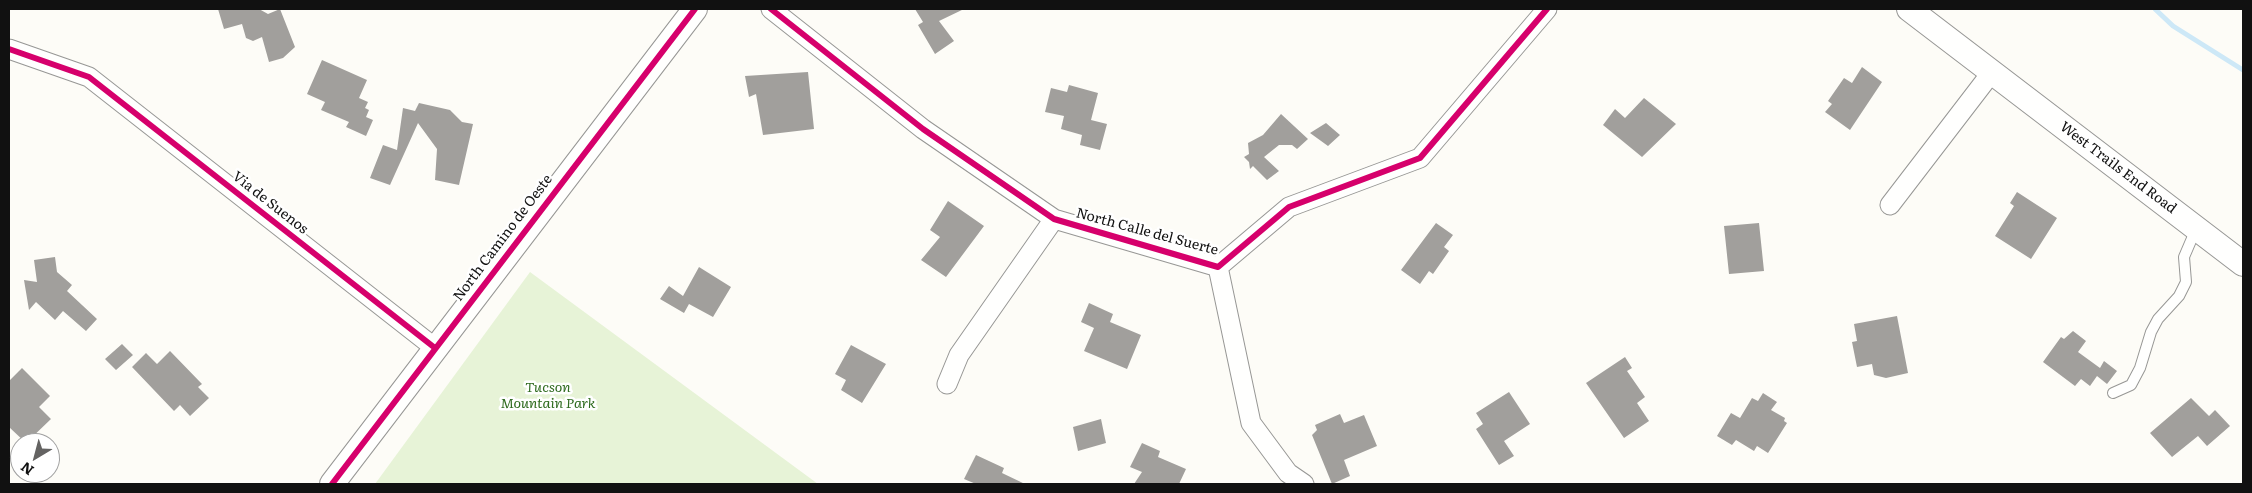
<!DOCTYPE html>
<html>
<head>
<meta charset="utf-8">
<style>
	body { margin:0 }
	#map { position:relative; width:2252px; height:493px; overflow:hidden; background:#fdfcf7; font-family:Literata,serif }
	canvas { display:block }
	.frame { position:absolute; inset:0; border:10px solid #111; pointer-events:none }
	.north { position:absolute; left:10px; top:433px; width:50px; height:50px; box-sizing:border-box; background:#fff; border:1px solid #a0a0a0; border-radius:50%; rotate:217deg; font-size:14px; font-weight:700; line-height:20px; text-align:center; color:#111 }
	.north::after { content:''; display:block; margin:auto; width:18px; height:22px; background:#646362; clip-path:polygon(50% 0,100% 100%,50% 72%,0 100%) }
</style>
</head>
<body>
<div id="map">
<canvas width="2252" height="493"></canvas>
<div class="frame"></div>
<div class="north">N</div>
</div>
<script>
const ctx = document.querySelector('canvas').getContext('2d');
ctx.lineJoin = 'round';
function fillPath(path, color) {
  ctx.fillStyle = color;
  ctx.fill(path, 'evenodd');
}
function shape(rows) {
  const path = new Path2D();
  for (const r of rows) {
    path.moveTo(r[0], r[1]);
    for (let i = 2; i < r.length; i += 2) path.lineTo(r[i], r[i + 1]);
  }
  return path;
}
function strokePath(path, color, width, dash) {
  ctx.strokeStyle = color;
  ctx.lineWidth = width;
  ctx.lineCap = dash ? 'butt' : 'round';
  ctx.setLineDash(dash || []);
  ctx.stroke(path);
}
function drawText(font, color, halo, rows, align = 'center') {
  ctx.font = font + ' Literata,serif';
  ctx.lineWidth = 5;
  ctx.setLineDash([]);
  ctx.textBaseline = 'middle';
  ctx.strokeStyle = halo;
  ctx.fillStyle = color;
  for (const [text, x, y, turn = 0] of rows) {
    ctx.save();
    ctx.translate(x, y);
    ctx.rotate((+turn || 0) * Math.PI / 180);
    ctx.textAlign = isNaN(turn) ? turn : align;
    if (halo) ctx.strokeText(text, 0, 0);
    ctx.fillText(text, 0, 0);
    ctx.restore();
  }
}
const green = shape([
	[530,272,818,484,375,484]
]);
const stream = shape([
	[2155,9,2173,26,2243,70]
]);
const building = shape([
	[218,9,259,9,268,14,280,9,295,47,283,58,269,62,262,37,253,41,246,38,242,24,224,29],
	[915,9,964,9,939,21,954,41,935,54,918,25,923,22],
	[322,60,367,80,359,98,368,102,365,108,369,110,366,117,373,120,366,136,346,127,349,122,321,110,325,102,307,94],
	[1862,67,1882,82,1850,130,1825,112,1832,104,1828,101,1844,78,1852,83],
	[808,72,814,129,763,135,756,94,749,97,745,76],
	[1069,85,1098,93,1091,120,1107,124,1100,150,1080,145,1082,135,1061,129,1064,116,1045,112,1051,88,1067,92],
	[1644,98,1676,124,1642,157,1603,125,1615,109,1625,118],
	[419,103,450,110,462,122,473,124,459,185,435,180,437,149,418,123,390,185,370,178,383,145,397,150,403,108,415,111],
	[1281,114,1308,139,1297,149,1292,145,1279,145,1264,157,1279,171,1267,180,1253,166,1250,169,1249,162,1244,157,1249,154,1248,143,1263,135],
	[1326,123,1340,135,1328,146,1310,133],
	[2017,192,2057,218,2031,259,1995,236,2014,206,2010,203],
	[948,201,984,226,946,277,921,260,940,237,930,230],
	[1436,223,1453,235,1444,247,1449,251,1433,274,1429,271,1420,284,1401,270],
	[1759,223,1764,271,1729,274,1724,226],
	[55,257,57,272,72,285,67,291,97,319,86,331,63,311,55,320,36,302,29,310,24,280,37,282,34,260],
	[699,267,731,287,713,317,689,304,684,313,660,299,669,286,683,296],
	[1089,303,1113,314,1110,322,1141,335,1127,369,1084,351,1094,328,1081,322],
	[1897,316,1908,373,1886,378,1874,375,1872,364,1857,367,1852,342,1857,341,1854,324],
	[2073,331,2086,341,2078,352,2100,368,2104,361,2117,371,2107,384,2097,376,2090,386,2081,379,2075,386,2043,362,2061,337,2064,339],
	[122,344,133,355,116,370,105,359],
	[851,345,886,364,862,403,841,390,846,380,835,374],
	[170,351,202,384,198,387,209,398,190,416,180,405,174,411,132,367,146,353,157,364],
	[1625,357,1632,368,1627,371,1645,397,1637,403,1649,421,1624,438,1586,383],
	[22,368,50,396,39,407,51,419,26,443,9,427,9,381],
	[1509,392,1530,424,1504,441,1514,456,1499,465,1476,429,1483,424,1476,413],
	[1763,393,1777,402,1771,410,1785,418,1784,421,1787,423,1768,453,1757,446,1754,451,1736,440,1732,445,1717,436,1731,413,1740,418,1752,398,1758,401],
	[2191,398,2209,416,2215,410,2230,426,2207,446,2198,436,2172,457,2150,433],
	[1340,414,1344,423,1364,415,1377,446,1344,460,1350,476,1332,484,1312,435,1317,430,1315,425],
	[1101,419,1106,443,1078,451,1073,427],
	[1142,443,1160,451,1158,457,1186,469,1179,484,1134,484,1142,472,1130,467],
	[976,455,1004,468,1002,473,1025,484,976,484,964,479]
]);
const service = shape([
	[2113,393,2131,385,2140,368,2151,332,2158,319,2179,296,2186,282,2184,257,2196,229]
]);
const minor = shape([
	[771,9,923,129,1054,219,1218,267,1289,207,1420,158,1547,9],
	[9,49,89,77,435,348],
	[1890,205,1992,72],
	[1218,267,1251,423,1288,473,1304,484],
	[947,384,959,355,1054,219]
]);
const tertiary = shape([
	[1909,9,2243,264],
	[332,484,695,9]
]);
const cycleway = shape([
	[771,9,923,129,1054,219,1218,267,1289,207,1420,158,1547,9],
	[9,49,89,77,435,348],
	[332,484,695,9]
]);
const streetNames = [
	["West Trails End Road",2118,168,37],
	["Via de Suenos",270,203,38],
	["North Calle del Suerte",1147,232,15],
	["North Camino de Oeste",503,238,-53]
];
const parkNames = [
	["Tucson",548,388],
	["Mountain Park",548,404]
];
fillPath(green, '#e7f3d7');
strokePath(stream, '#cde8f7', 5);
fillPath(building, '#a19f9c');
strokePath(service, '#979795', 12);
strokePath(minor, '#979795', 21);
strokePath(tertiary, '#979795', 26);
strokePath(service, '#fffffe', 10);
strokePath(minor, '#fffffe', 19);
strokePath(tertiary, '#fffffe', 24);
strokePath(cycleway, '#d6006c', 6);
drawText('14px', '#111', '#fff', streetNames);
drawText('italic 14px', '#2f6b1f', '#fff', parkNames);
</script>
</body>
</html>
